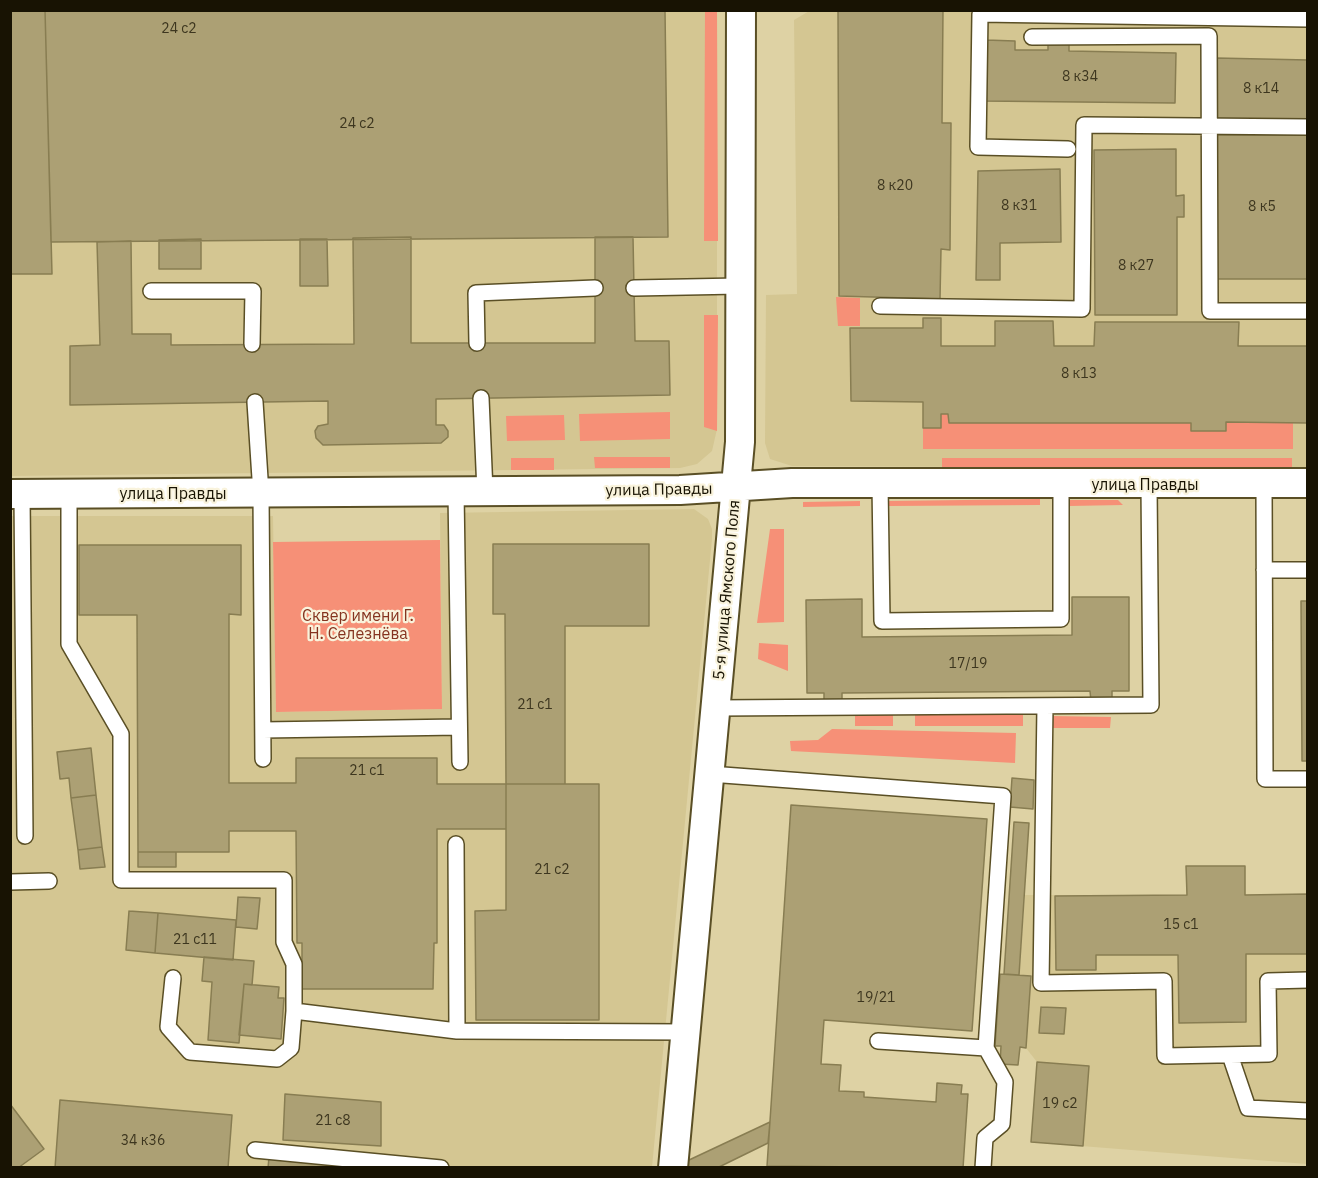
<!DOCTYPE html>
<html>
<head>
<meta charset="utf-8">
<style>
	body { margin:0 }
	#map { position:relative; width:1318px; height:1178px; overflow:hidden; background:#ded2a4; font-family:"IBM Plex Sans",sans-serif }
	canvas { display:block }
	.frame { position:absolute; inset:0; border:12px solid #181303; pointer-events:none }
</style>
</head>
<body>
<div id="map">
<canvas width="1318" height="1178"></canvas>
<div class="frame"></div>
</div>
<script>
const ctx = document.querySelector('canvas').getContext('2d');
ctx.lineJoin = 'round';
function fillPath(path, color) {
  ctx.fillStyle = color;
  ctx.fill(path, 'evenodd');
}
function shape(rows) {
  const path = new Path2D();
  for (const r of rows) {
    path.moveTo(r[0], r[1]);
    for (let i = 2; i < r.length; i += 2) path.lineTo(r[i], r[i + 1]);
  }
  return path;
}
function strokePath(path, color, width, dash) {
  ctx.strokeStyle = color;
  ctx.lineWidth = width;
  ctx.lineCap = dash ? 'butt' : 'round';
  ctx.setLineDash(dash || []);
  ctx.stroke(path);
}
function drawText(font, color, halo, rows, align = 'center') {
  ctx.font = font + ' "IBM Plex Sans",sans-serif';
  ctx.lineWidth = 4.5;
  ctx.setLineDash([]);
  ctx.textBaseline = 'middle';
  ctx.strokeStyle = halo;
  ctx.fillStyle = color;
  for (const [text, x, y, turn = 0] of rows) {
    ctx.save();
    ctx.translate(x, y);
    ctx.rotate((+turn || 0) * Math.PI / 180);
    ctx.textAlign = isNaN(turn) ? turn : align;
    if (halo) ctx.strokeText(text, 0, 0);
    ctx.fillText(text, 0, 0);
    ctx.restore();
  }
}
const built = shape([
	[811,10,1307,11,1307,468,792,466,770,459,765,443,766,295,797,294,794,20],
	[10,11,717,11,717,429,712,451,697,464,680,468,11,476],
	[694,509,708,519,712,529,712,539,652,1167,11,1167,10,516,273,516,276,712,442,709,440,513],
	[1186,866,1245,866,1245,895,1307,894,1307,1164,1031,1142,1037,1062,1026,1048,1031,976,1019,975,1025,895,1186,895]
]);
const green = shape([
	[705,11,717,11,718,241,704,241],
	[836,297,860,298,860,326,838,326],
	[704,315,718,315,717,431,704,427],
	[670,412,670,439,580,441,579,414],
	[941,414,948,414,949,423,1191,423,1192,431,1225,431,1226,422,1293,422,1293,449,923,449,923,428,941,428],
	[564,415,565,440,507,441,506,416],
	[594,457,670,457,670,468,595,468],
	[511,458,554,458,554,470,511,470],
	[942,458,1292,458,1292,468,942,468],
	[1040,499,1040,505,889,506,889,501],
	[1069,500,1118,500,1123,505,1069,506],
	[860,501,860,506,803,507,803,502],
	[770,529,784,529,784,622,757,623],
	[440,540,442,709,276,712,273,542],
	[759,643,788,645,788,671,758,659],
	[855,714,893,714,893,726,855,726],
	[915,714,1023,715,1023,726,915,726],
	[1051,716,1111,717,1110,728,1051,728],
	[832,729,1016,733,1015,763,791,751,790,741,818,740]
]);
const building = shape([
	[10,10,45,10,52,274,10,274,10,10],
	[45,10,665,10,668,237,51,242,45,10],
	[838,10,943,10,942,123,951,123,950,250,941,249,940,299,839,296,838,10],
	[986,40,1015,41,1015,50,1048,50,1048,42,1069,43,1069,51,1176,53,1175,103,983,101,986,40],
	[1216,58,1308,60,1308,120,1215,119,1216,58],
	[1217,135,1308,135,1308,279,1217,279,1217,135],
	[1176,149,1176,196,1184,195,1184,217,1177,217,1177,315,1095,315,1094,150,1176,149],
	[1060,169,1061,242,1000,243,1000,280,976,280,978,171,1060,169],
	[411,237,411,343,595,343,595,237,633,237,635,341,669,341,670,395,436,399,436,425,444,425,448,431,448,437,441,443,323,445,316,438,315,431,318,426,328,424,328,401,70,405,70,346,100,345,97,242,131,241,132,334,171,334,171,345,354,344,353,238,411,237],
	[201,239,201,269,159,269,159,240,201,239],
	[300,239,327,239,328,286,300,286,300,239],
	[923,318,941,318,941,346,995,346,995,321,1053,321,1054,346,1094,346,1095,322,1239,322,1238,346,1308,346,1308,423,1226,422,1226,431,1191,431,1191,423,949,423,948,414,941,414,941,428,923,428,923,402,851,401,850,328,923,328,923,318],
	[493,544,649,544,649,626,565,626,565,784,506,784,505,614,493,614,493,544],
	[79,545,241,545,241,615,229,614,229,783,296,783,296,758,437,758,437,784,506,784,506,829,437,829,437,943,434,943,433,989,302,989,302,943,297,943,296,831,229,831,229,852,138,852,137,615,79,615,79,545],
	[1072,597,1129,597,1129,691,1112,691,1112,701,1091,701,1090,691,842,693,842,701,824,701,824,693,807,693,806,600,862,599,862,637,1072,635,1072,597],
	[1301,601,1308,601,1308,761,1302,761,1301,601],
	[91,748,96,795,71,798,69,778,60,779,57,752,91,748],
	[1012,778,1034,780,1033,809,1010,807,1012,778],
	[506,784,599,784,599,1020,476,1020,475,911,506,910,506,784],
	[96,795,102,847,78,850,71,798,96,795],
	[791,805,987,819,972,1031,824,1020,821,1064,841,1065,839,1091,864,1092,864,1097,936,1102,937,1083,962,1085,961,1094,968,1094,963,1168,767,1166,791,805],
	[1014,822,1029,823,1019,975,1004,974,1014,822],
	[102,847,105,867,80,869,78,850,102,847],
	[138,852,176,852,176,867,138,867,138,852],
	[1186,866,1245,866,1245,895,1308,894,1308,954,1246,954,1246,1022,1179,1023,1178,955,1096,955,1096,970,1056,970,1055,896,1187,895,1186,866],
	[238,897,260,898,257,929,236,927,238,897],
	[129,911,158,913,155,953,126,950,129,911],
	[158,913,236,920,233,960,155,953,158,913],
	[204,957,254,961,252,985,244,984,239,1043,208,1040,212,982,202,981,204,957],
	[1000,974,1031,976,1026,1048,1020,1047,1018,1065,1000,1064,1001,1046,995,1046,1000,974],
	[244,984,279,987,278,998,284,998,281,1039,239,1035,244,984],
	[1041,1007,1066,1008,1064,1034,1039,1033,1041,1007],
	[1037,1062,1089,1066,1083,1146,1031,1142,1037,1062],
	[285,1094,381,1102,381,1146,283,1140,285,1094],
	[60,1100,232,1115,228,1168,55,1168,60,1100],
	[10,1104,44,1149,18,1168,10,1168,10,1104],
	[770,1122,768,1143,717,1168,672,1168,770,1122],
	[269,1157,354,1165,354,1168,268,1168,269,1157]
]);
const lane = shape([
	[1032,37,1209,36,1210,311,1308,311],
	[1068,149,978,147,980,14,1308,19],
	[634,288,739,286],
	[151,291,253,291,252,344],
	[880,306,1082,309,1084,125,1308,127],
	[477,343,476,293,595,288],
	[481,398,485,492],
	[255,402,261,494,263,759],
	[880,484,882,621,1061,619,1061,485],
	[1264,484,1265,779,1308,779],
	[456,492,460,762],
	[22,494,25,836],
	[69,494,69,644,121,734,121,880,284,880,284,942,294,964,294,1011,457,1031,687,1032],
	[1264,570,1308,570],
	[1045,706,1041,983,1164,981,1165,1056,1269,1054,1268,981,1308,980],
	[717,708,1151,705,1149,485],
	[263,730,459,727],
	[710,774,1003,796,986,1048],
	[456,844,457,1031],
	[10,882,49,881],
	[173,978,168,1027,190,1052,277,1059,291,1048,294,1011],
	[878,1041,986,1048,1005,1082,1002,1124,985,1138,983,1168],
	[1230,1055,1248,1108,1308,1111],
	[255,1150,441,1168]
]);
const street = shape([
	[10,494,680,490,792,483,1308,483],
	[673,1168,740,442,741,10]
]);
const numberNames = [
	["24 с2",179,29],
	["8 к34",1080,77],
	["8 к14",1261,89],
	["24 с2",357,124],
	["8 к20",895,186],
	["8 к31",1019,206],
	["8 к5",1262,207],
	["8 к27",1136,266],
	["8 к13",1079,374],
	["17/19",968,664],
	["21 с1",535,705],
	["21 с1",367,771],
	["21 с2",552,870],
	["15 с1",1181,925],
	["21 с11",195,940],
	["19/21",876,998],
	["19 с2",1060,1104],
	["21 с8",333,1121],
	["34 к36",143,1141]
];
const streetNames = [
	["улица Правды",1145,485],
	["улица Правды",659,490,-1],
	["улица Правды",173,494],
	["5-я улица Ямского Поля",727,590,-85]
];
const parkNames = [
	["Сквер имени Г.",358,616],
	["Н. Селезнёва",358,634]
];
fillPath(built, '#d4c692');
fillPath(green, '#f69077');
fillPath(building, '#aca074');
strokePath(building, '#887d52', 1.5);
strokePath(lane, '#5a4f25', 18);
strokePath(street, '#5a4f25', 32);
strokePath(lane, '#fff', 15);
strokePath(street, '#fff', 28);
drawText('14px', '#3d361f', null, numberNames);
drawText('16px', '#181303', '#f9f3dc', streetNames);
drawText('16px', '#85331f', '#f9f3dc', parkNames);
</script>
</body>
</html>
